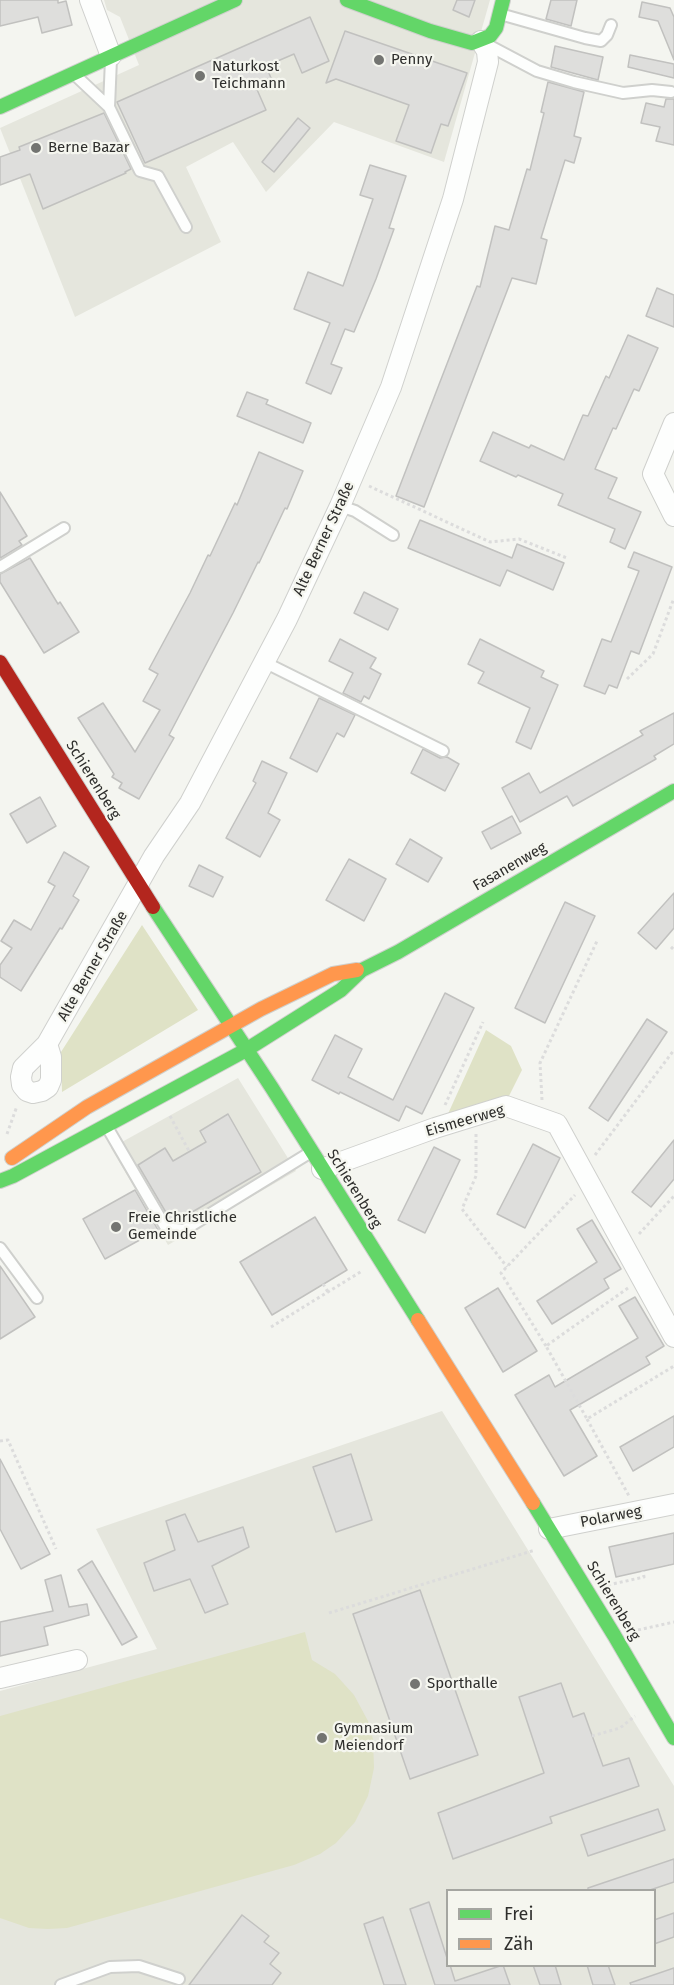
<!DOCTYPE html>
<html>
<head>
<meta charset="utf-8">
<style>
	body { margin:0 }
	#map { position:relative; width:674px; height:1985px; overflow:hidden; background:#f4f5f0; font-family:"Fira Sans",sans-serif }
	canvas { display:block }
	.legend { position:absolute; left:446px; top:1889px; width:210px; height:78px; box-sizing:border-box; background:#f5f6ef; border:2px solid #a5a6a1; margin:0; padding:8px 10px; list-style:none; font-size:18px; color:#2e2e2c }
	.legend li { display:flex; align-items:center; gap:12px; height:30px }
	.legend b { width:30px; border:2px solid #a5a6a1 }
</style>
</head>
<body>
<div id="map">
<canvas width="674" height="1985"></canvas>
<ul class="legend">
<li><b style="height:8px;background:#63d668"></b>Frei</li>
<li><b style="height:8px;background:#ff974d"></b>Zäh</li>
</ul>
</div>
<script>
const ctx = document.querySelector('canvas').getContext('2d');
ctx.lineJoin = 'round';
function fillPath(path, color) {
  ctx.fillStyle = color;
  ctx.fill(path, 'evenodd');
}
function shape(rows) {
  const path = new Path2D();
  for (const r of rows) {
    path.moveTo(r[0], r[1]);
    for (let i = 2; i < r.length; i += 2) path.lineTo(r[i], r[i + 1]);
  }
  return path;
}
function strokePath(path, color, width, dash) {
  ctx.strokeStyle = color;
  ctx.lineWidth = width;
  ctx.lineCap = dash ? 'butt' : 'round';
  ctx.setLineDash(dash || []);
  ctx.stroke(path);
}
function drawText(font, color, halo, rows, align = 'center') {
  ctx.font = font + ' "Fira Sans",sans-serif';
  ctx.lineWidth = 4.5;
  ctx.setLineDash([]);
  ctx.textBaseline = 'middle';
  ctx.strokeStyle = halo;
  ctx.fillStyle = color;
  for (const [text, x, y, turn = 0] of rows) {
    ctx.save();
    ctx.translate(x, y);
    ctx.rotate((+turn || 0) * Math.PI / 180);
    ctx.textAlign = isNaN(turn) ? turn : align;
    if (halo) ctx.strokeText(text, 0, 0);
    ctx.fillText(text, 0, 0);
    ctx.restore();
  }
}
const built = shape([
	[104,0,490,0,444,162,334,122,266,192,233,142,186,167,221,242,75,317,0,128,139,65,120,17,107,10],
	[238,1078,296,1171,168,1245,111,1148],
	[442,1411,674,1786,674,1985,0,1985,0,1691,157,1649,96,1529],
	[448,1890,654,1890,654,1966,448,1966]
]);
const green = shape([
	[142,925,198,1010,62,1092,61,1052],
	[486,1030,511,1046,522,1070,507,1100,447,1116],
	[305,1632,312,1660,335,1674,354,1695,368,1721,373,1739,374,1768,368,1796,355,1822,336,1843,320,1854,294,1865,67,1928,48,1929,29,1928,0,1918,0,1716]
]);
const building = shape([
	[0,0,58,0,58,3,66,1,72,25,42,33,38,17,0,26,0,0],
	[457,0,475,0,469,17,453,10,457,0],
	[551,0,577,0,571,26,546,19,551,0],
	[642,2,670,8,674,17,674,60,658,21,639,17,642,2],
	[310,17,329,61,302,73,294,54,266,66,271,78,255,85,266,110,145,163,117,102,310,17],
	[345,31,467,73,448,126,441,124,431,153,396,141,409,105,336,79,326,83,345,31],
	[555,46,603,57,598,80,551,67,555,46],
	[630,55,674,64,674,78,628,67,630,55],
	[548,82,584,92,574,136,581,138,574,163,565,160,541,238,547,240,536,284,512,278,424,507,396,496,477,286,480,287,495,226,509,230,527,169,530,170,544,113,541,112,548,82],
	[666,99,674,99,674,145,656,141,660,127,641,123,646,103,664,107,666,99],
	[104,113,131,169,125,172,126,173,43,209,30,174,0,185,0,157,20,150,19,147,104,113],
	[298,118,310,128,274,172,262,162,298,118],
	[370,165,406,176,389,228,394,229,376,279,354,332,345,329,331,364,342,368,331,394,306,383,330,323,294,309,308,272,343,286,373,199,360,195,370,165],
	[657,288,674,295,674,327,646,316,657,288],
	[628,335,658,348,639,391,634,389,616,429,613,428,595,469,617,478,608,498,641,512,625,549,610,542,615,529,558,505,563,494,518,475,516,477,480,461,493,432,529,448,531,445,564,460,583,415,588,416,606,376,609,378,628,335],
	[247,392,268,400,266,404,311,423,303,443,237,416,247,392],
	[259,452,303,471,287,509,285,508,259,563,258,562,233,613,169,735,174,738,139,799,119,788,122,783,112,777,114,774,78,718,103,703,135,752,160,710,143,701,158,674,149,669,190,593,208,555,210,556,235,503,237,505,259,452],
	[0,492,27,536,19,541,22,545,0,558,0,492],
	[420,520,512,558,517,544,564,563,553,590,507,570,500,586,408,548,420,520],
	[634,552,672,567,639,654,631,651,617,688,609,685,605,694,584,686,602,639,611,642,639,571,628,567,634,552],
	[30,558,58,604,60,602,79,632,44,653,0,582,0,574,30,558],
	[364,592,398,609,388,630,354,613,364,592],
	[340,639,376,658,370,668,381,674,369,699,364,696,361,702,343,693,353,673,329,661,340,639],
	[480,639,544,671,541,677,558,685,531,749,516,742,530,708,478,683,484,672,468,664,480,639],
	[319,698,355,715,344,737,337,733,317,772,290,758,319,698],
	[674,713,674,744,654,756,656,759,573,806,567,796,520,822,502,788,529,773,540,793,643,735,640,731,674,713],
	[423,749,440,758,447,757,459,764,445,791,411,773,423,749],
	[262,761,287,773,268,813,280,820,260,857,226,838,256,783,253,781,262,761],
	[40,797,56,826,27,843,10,814,40,797],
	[512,816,521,833,491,849,482,832,512,816],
	[410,839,442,858,428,882,396,864,410,839],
	[64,852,89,867,73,896,79,900,62,929,60,928,21,991,0,977,0,965,12,948,1,941,14,920,31,930,55,886,48,882,64,852],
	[349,859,386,879,364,921,326,900,349,859],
	[199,865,223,877,213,897,189,886,199,865],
	[674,893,674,928,656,949,638,933,674,893],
	[565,902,595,916,545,1023,515,1008,565,902],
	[445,993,474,1008,422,1114,406,1106,399,1121,340,1092,339,1094,312,1080,335,1035,362,1049,348,1077,393,1100,445,993],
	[647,1019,667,1032,608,1121,589,1108,647,1019],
	[228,1114,261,1172,175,1222,171,1221,138,1165,165,1148,173,1161,206,1142,200,1131,228,1114],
	[674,1140,674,1179,651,1207,632,1192,674,1140],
	[533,1144,560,1158,525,1228,497,1214,533,1144],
	[434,1147,460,1160,425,1233,398,1220,434,1147],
	[135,1190,158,1230,105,1259,83,1219,135,1190],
	[315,1217,347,1270,272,1315,240,1262,315,1217],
	[592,1220,621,1269,604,1279,609,1288,552,1324,537,1301,597,1262,577,1229,592,1220],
	[0,1266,35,1317,0,1339,0,1266],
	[498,1288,537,1351,503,1372,465,1308,498,1288],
	[635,1297,664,1346,646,1357,650,1364,570,1410,597,1456,564,1476,515,1395,549,1375,555,1387,638,1338,619,1306,635,1297],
	[674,1416,674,1447,633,1471,620,1447,674,1416],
	[351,1454,372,1520,336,1532,313,1467,351,1454],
	[0,1459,50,1554,21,1569,0,1529,0,1459],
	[185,1514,198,1542,243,1527,249,1547,212,1566,228,1604,205,1613,190,1579,154,1591,144,1563,175,1550,166,1521,185,1514],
	[674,1533,674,1564,616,1577,609,1547,674,1533],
	[92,1561,137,1637,122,1645,78,1570,92,1561],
	[61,1575,69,1607,87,1604,89,1615,44,1627,48,1645,0,1656,0,1622,53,1611,45,1580,61,1575],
	[420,1590,478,1755,410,1779,353,1614,420,1590],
	[561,1683,573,1717,584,1713,603,1766,629,1758,639,1786,550,1817,552,1823,453,1859,438,1813,544,1773,519,1697,561,1683],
	[658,1809,665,1830,588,1856,581,1835,658,1809],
	[674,1859,674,1882,650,1890,588,1890,588,1888,674,1859],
	[429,1902,447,1958,447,1965,450,1965,455,1981,503,1965,510,1985,435,1985,410,1909,429,1902],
	[674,1913,674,1937,654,1944,654,1920,674,1913],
	[242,1915,269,1936,264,1942,279,1953,270,1964,281,1973,272,1985,189,1985,242,1915],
	[383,1917,406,1985,384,1985,364,1924,383,1917],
	[533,1965,555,1965,561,1985,540,1985,533,1965],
	[587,1965,608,1965,615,1985,593,1985,587,1965],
	[674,1968,674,1985,631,1985,630,1983,674,1968]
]);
const path = shape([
	[369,486,490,542,519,539,567,558],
	[627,679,653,654,674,598],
	[671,949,674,946],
	[542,1100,540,1063,597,941],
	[445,1105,483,1022],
	[170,1116,189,1151],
	[7,1134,17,1106],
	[476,1134,476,1176,462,1209,507,1267],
	[595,1155,674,1050],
	[639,1234,674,1196],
	[323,1284,328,1292],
	[628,1288,546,1346,587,1419,674,1366],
	[271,1327,362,1271],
	[546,1346,501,1273,575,1195],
	[587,1419,629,1496],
	[0,1441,8,1440,56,1549],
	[608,1585,644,1577,643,1571],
	[329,1613,535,1550],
	[638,1630,674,1622],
	[592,1736,620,1728,635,1716]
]);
const lane = shape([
	[500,14,585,38,601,41,607,35,611,25],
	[486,44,537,71,574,82,623,93,652,90,671,92],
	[75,75,109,107,111,59],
	[109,107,140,171,158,176,186,227],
	[340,506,355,511,393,535],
	[0,567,64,528],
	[264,662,443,751],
	[107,1127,166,1228,184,1230,311,1152],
	[0,1248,37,1298],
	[61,1985,110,1967,139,1966,179,1979]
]);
const street = shape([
	[90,0,111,56],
	[674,423,653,474,674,516],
	[47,1044,51,1057,51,1080,48,1087,42,1091,33,1093,27,1091,22,1085,21,1077,23,1068,47,1044,154,856,190,803,287,619,340,506,391,387,453,199,488,62,487,51,481,41],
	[322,1169,435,1128,506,1106,557,1124,674,1337],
	[549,1529,674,1504],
	[0,1678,77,1660]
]);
const fast = shape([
	[347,0,430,31,472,43,490,36,496,28,503,0],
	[0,107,235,0],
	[153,907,272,1088,418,1320],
	[0,1181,13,1176,246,1050,341,990,362,970,398,952,674,791],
	[533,1503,614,1635,674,1738]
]);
const slow = shape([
	[12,1158,87,1107,261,1009,333,974,357,970],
	[418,1320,533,1503]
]);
const jam = shape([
	[0,662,153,907]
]);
const markers = [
	[379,60,6,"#737471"],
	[200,76,6,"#737471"],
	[36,148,6,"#737471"],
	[116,1227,6,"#737471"],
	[415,1684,6,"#737471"],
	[322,1738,6,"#737471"]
];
const poiNames = [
	["Penny",391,60],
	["Naturkost",212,67],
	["Teichmann",212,84],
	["Berne Bazar",48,148],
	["Freie Christliche",128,1218],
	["Gemeinde",128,1235],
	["Sporthalle",427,1684],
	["Gymnasium",334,1729],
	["Meiendorf",334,1746]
];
const streetNames = [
	["Alte Berner Straße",324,539,-65],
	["Schierenberg",93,780,58],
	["Fasanenweg",510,867,-30],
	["Alte Berner Straße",93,966,-60],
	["Eismeerweg",465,1121,-16],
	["Schierenberg",354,1189,58],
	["Polarweg",611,1517,-11],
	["Schierenberg",613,1601,59]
];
fillPath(built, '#e5e6dd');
fillPath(green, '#dfe2c6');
fillPath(building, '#dededc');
strokePath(building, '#c1c1bf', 1.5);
strokePath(lane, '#cfd0cd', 14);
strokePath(street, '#cfd0cd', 22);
strokePath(fast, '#cfd0cd', 16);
strokePath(slow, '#cfd0cd', 16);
strokePath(jam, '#cfd0cd', 16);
strokePath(path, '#dcdcdc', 3, [3, 3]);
strokePath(lane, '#fdfefd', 10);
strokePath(street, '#fdfefd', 20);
strokePath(fast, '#63d668', 14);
strokePath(slow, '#ff974d', 14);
strokePath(jam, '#b3261e', 14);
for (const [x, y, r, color] of markers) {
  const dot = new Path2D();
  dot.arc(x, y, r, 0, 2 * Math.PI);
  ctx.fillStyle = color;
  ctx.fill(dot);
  strokePath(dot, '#f5f6ef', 2);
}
drawText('15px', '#2e2e2c', '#f5f6ef', poiNames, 'left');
drawText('15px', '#2e2e2c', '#f5f6ef', streetNames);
</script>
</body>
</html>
